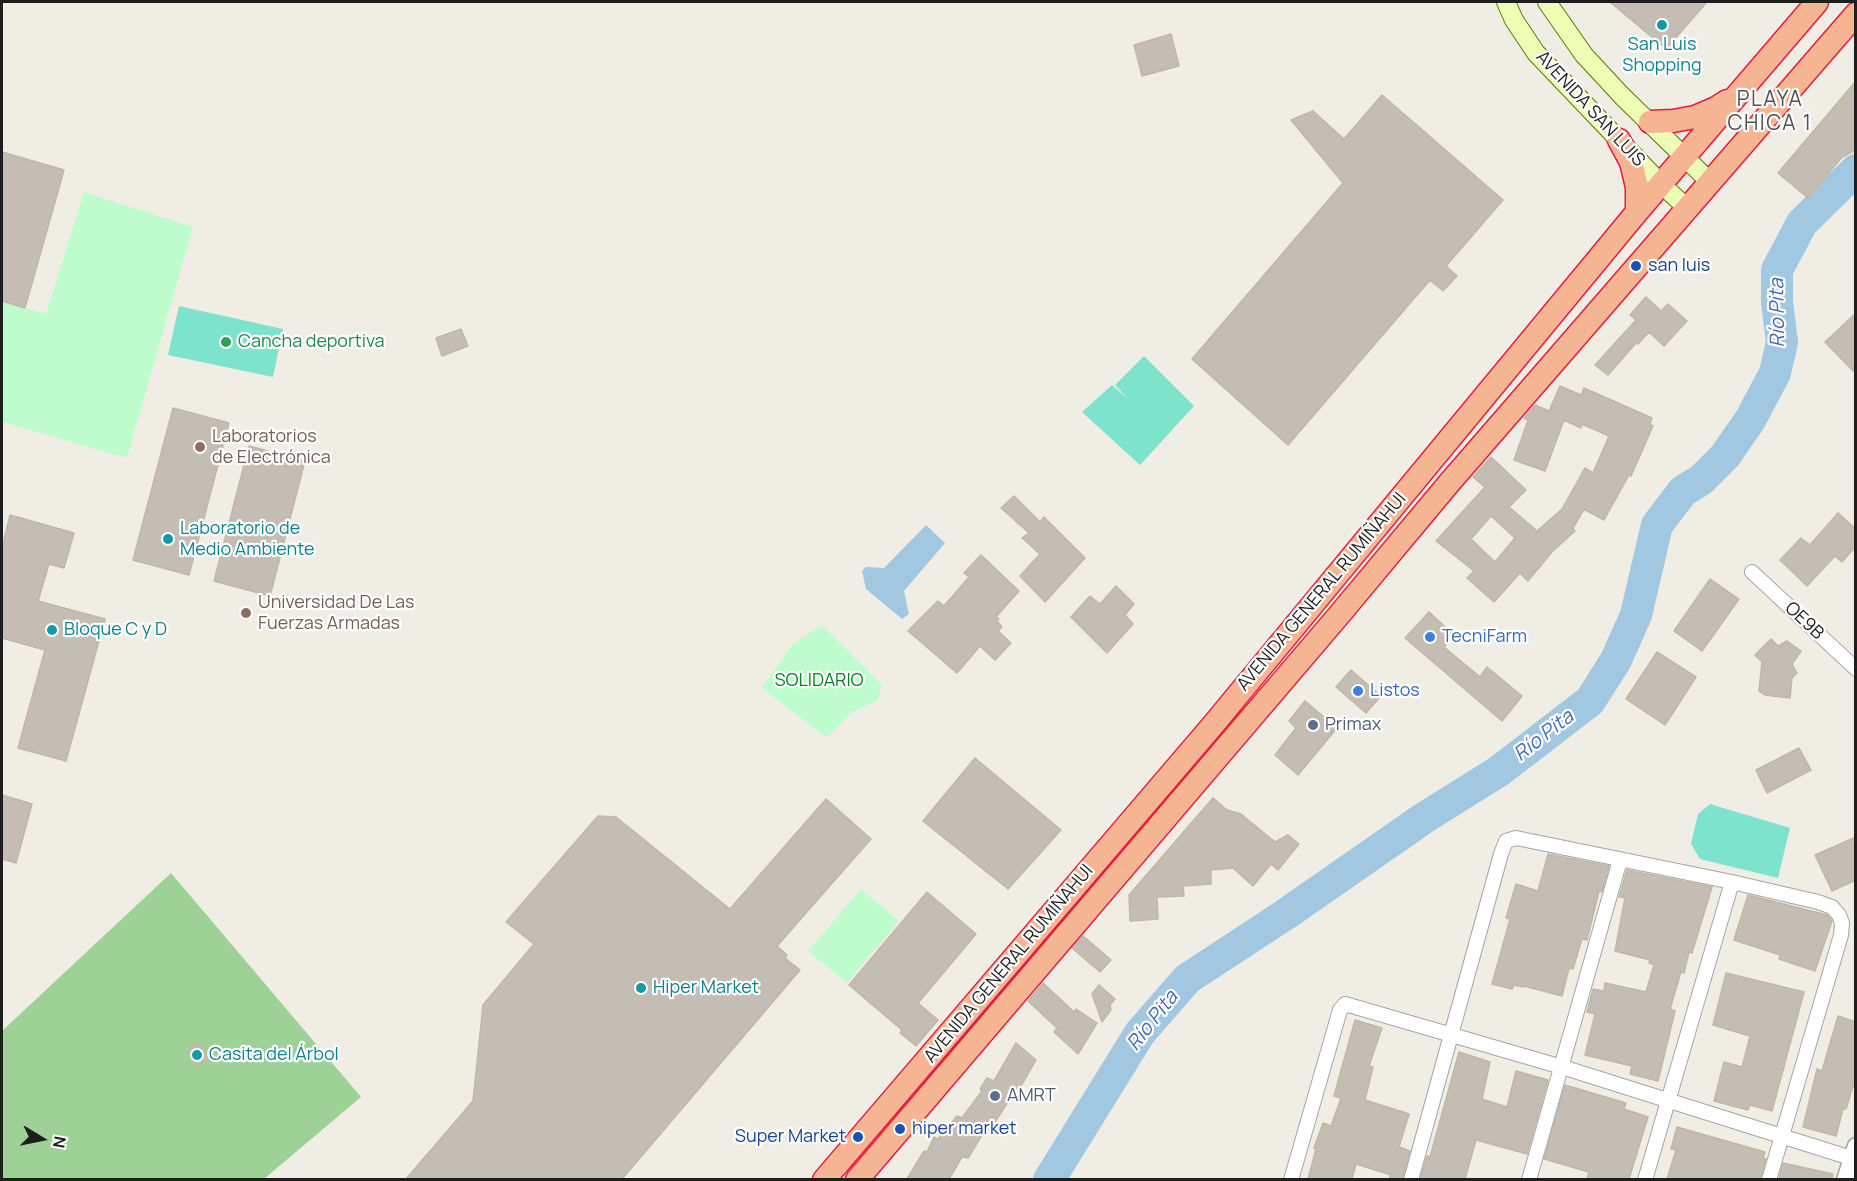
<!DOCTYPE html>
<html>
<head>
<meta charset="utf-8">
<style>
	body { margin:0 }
	#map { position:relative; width:1857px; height:1181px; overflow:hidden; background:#f0eee4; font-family:Manrope,sans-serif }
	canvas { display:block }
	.frame { position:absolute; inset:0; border:3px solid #1e1e1e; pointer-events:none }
	.north { position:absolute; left:12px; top:1109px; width:60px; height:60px; -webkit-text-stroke:4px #fff; paint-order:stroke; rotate:100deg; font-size:16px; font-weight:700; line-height:24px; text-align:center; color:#1e1e1e }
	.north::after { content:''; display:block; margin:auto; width:21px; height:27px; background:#1e1e1e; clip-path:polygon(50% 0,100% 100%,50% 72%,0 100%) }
</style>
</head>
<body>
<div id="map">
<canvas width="1857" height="1181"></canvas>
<div class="frame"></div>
<div class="north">N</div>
</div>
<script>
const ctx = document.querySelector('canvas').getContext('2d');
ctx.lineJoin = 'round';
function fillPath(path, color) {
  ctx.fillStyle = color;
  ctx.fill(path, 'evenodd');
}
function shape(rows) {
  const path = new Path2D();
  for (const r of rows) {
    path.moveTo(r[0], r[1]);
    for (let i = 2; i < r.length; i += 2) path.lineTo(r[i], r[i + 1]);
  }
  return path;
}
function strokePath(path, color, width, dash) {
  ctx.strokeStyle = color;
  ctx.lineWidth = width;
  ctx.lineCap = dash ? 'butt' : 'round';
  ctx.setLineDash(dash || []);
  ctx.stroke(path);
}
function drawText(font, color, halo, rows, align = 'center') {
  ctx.font = font + ' Manrope,sans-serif';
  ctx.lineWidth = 4.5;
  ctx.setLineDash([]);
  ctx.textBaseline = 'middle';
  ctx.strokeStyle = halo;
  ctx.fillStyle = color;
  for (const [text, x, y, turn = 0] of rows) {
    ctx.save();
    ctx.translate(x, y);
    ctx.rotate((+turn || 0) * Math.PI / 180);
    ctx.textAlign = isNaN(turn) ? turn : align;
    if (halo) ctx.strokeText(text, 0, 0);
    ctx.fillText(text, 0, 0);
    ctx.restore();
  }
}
const forest = shape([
	[171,873,361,1097,264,1179,2,1180,2,1031]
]);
const park = shape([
	[84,192,193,227,127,458,2,422,2,300,46,314],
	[822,625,882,685,878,700,852,712,827,738,762,688,792,645],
	[861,889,899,921,847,983,808,951]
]);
const pitch = shape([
	[179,306,283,329,273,377,168,355],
	[1144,356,1194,406,1140,465,1082,412,1112,385,1127,398,1115,385],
	[1710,804,1790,828,1778,878,1700,859,1691,844,1698,814]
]);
const water = shape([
	[926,525,945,543,904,591,909,614,902,619,866,589,862,571,866,567,884,568]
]);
const river = shape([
	[1049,1180,1140,1033,1187,979,1286,914,1424,818,1499,771,1590,701,1616,660,1636,615,1657,525,1683,491,1701,480,1725,456,1750,420,1775,373,1782,342,1777,302,1777,270,1802,223,1856,170]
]);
const building = shape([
	[1610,2,1707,2,1666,49,1610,2],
	[1171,34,1179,66,1142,76,1134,45,1171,34],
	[1856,81,1856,150,1842,157,1808,198,1778,173,1856,81],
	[1382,95,1503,200,1446,266,1457,276,1443,291,1430,280,1288,445,1192,359,1343,183,1291,120,1313,111,1344,139,1382,95],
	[2,152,64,170,25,308,2,301,2,152],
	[1646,297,1661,311,1668,304,1687,321,1664,346,1649,332,1638,344,1636,343,1608,375,1595,365,1636,320,1630,315,1646,297],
	[1856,313,1856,374,1825,342,1856,313],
	[461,329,468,346,442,356,436,338,461,329],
	[1560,386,1581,395,1584,388,1652,418,1650,424,1653,426,1631,476,1629,475,1604,520,1584,509,1573,528,1575,531,1552,552,1528,581,1520,573,1494,602,1467,578,1474,571,1436,541,1485,487,1473,477,1491,457,1526,490,1509,507,1537,531,1562,509,1585,468,1593,473,1609,436,1582,424,1581,428,1564,420,1545,471,1514,460,1528,420,1524,418,1535,405,1549,411,1560,386],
	[1491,516,1515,538,1495,562,1471,539,1491,516],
	[173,408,229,423,189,575,133,560,173,408],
	[249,446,305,461,270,596,214,581,249,446],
	[1014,496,1040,522,1044,517,1085,558,1045,602,1020,576,1040,554,1022,538,1029,533,1001,508,1014,496],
	[1838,513,1856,529,1856,546,1842,562,1835,556,1807,586,1780,560,1801,538,1810,545,1838,513],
	[10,515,74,533,64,568,49,564,38,601,105,619,66,761,18,748,45,650,2,638,2,548,10,515],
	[981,555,1019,591,996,617,999,619,997,621,1002,627,998,631,1011,643,995,660,980,646,957,673,908,631,938,601,944,606,969,577,964,573,981,555],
	[1710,579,1739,599,1702,651,1674,631,1710,579],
	[1116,586,1134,604,1125,615,1133,624,1107,653,1071,617,1090,596,1100,604,1116,586],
	[1429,612,1454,635,1444,647,1480,677,1487,667,1522,696,1502,721,1405,638,1429,612],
	[1771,639,1778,646,1787,641,1801,651,1792,664,1797,673,1792,678,1790,698,1765,695,1759,691,1762,662,1755,655,1771,639],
	[1657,652,1696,677,1665,725,1626,699,1657,652],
	[1351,670,1381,696,1366,713,1336,687,1351,670],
	[1305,701,1337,728,1298,775,1275,755,1296,728,1289,721,1305,701],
	[1799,748,1811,770,1767,793,1756,770,1799,748],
	[975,758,1061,830,1008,889,923,821,975,758],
	[2,795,32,804,16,863,2,859,2,795],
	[1213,798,1227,810,1241,814,1275,842,1288,835,1299,844,1278,870,1271,864,1253,886,1233,868,1211,870,1211,884,1183,886,1184,896,1157,897,1158,919,1130,921,1129,895,1213,798],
	[826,799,871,839,777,946,787,955,785,958,800,970,622,1179,406,1179,473,1101,483,1005,534,944,506,922,598,816,616,817,730,909,826,799],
	[1856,837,1856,880,1832,891,1815,855,1856,837],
	[1548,854,1609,866,1602,892,1599,891,1587,940,1582,939,1573,969,1569,968,1562,996,1524,986,1524,987,1514,985,1512,989,1492,984,1510,919,1506,918,1516,884,1538,891,1548,854],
	[1627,870,1712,887,1692,953,1689,952,1684,973,1681,972,1670,1009,1675,1011,1658,1081,1630,1074,1632,1066,1585,1055,1595,1014,1587,1012,1593,989,1604,991,1605,983,1646,992,1654,965,1649,963,1650,960,1615,951,1625,898,1619,897,1627,870],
	[927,892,976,934,918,1003,938,1020,916,1046,900,1033,902,1030,849,985,927,892],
	[1748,895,1827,915,1832,921,1815,971,1779,959,1780,955,1734,940,1748,895],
	[1083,936,1111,960,1100,972,1072,948,1083,936],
	[1726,973,1804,992,1772,1111,1750,1105,1748,1110,1714,1101,1724,1062,1742,1067,1750,1036,1713,1025,1726,973],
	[1043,983,1074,1012,1076,1009,1097,1023,1078,1054,1054,1032,1057,1028,1028,1001,1043,983],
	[1099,985,1115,999,1110,1005,1111,1010,1102,1022,1092,994,1099,985],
	[1838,1016,1856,1022,1856,1076,1846,1109,1843,1109,1836,1136,1803,1127,1817,1069,1822,1071,1838,1016],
	[1355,1020,1382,1028,1369,1066,1373,1067,1365,1100,1409,1114,1399,1147,1410,1151,1402,1179,1389,1179,1391,1175,1356,1164,1352,1179,1308,1179,1316,1149,1314,1148,1323,1123,1331,1126,1341,1098,1334,1096,1355,1020],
	[198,1043,208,1059,197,1066,187,1050,198,1043],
	[1016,1043,1036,1060,1017,1093,1013,1094,989,1131,984,1132,968,1158,962,1157,949,1179,907,1179,924,1151,927,1152,934,1137,938,1139,957,1116,962,1118,982,1091,980,1089,987,1078,994,1081,1016,1043],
	[1459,1052,1490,1062,1482,1099,1507,1107,1516,1071,1548,1080,1527,1154,1476,1140,1465,1179,1420,1179,1427,1156,1430,1157,1459,1052],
	[1565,1085,1626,1103,1624,1109,1648,1117,1629,1179,1587,1179,1589,1172,1544,1159,1565,1085],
	[1677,1127,1765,1152,1763,1158,1766,1159,1760,1179,1667,1179,1676,1150,1671,1149,1677,1127],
	[1783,1163,1833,1174,1832,1179,1779,1179,1783,1163]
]);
const minor = shape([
	[1752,572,1856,669],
	[1291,1180,1340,1010,1345,1004,1562,1067,1851,1158],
	[1411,1180,1501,854,1506,841,1516,838,1732,882,1818,902,1832,907,1839,915,1842,923,1841,935,1769,1180],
	[1529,1180,1620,860],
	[1645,1180,1732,882]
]);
const tertiary = shape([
	[1845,1180,1856,1146]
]);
const secondary = shape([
	[1506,2,1514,20,1536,53,1661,184,1687,208],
	[1547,2,1584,55,1622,96,1709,181]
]);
const trunk = shape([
	[1650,122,1673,121,1695,117,1716,108,1727,101],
	[1619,140,1631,162,1637,187,1637,212],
	[824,1180,1213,725,1637,212,1817,2],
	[857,1180,1339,615,1450,482,1856,14]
]);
const markers = [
	[1662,25,6,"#0f9aa8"],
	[1636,266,6,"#1a4fb4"],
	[226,342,6,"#2e9e5b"],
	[200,447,6,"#8d6e63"],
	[168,539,6,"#0f9aa8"],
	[246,613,6,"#8d6e63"],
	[52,630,6,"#0f9aa8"],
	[1430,637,6,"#3f7fe0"],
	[1358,691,6,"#3f7fe0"],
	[1313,725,6,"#5c6f8a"],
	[641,988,6,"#0f9aa8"],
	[197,1055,6,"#0f9aa8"],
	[995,1096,6,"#5c6f8a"],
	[900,1129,6,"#1a4fb4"],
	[858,1137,6,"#1a4fb4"]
];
const cultureNames = [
	["San Luis",1662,45,"center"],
	["Shopping",1662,66,"center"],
	["Laboratorio de",180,529],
	["Medio Ambiente",180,550],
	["Bloque C y D",64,630],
	["Hiper Market",653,988],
	["Casita del Árbol",209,1055]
];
const streetNames = [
	["AVENIDA SAN LUIS",1590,109,47],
	["AVENIDA GENERAL RUMIÑAHUI",1322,592,-50],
	["OE9B",1804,621,43],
	["AVENIDA GENERAL RUMIÑAHUI",1009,964,-50]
];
const transitNames = [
	["san luis",1648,266],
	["hiper market",912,1129],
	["Super Market",846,1137,"right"]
];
const leisureNames = [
	["Cancha deportiva",238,342]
];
const educationNames = [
	["Laboratorios",212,437],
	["de Electrónica",212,458],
	["Universidad De Las",258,603],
	["Fuerzas Armadas",258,624]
];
const shopNames = [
	["TecniFarm",1442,637],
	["Listos",1370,691]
];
const parkNames = [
	["SOLIDARIO",819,681]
];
const serviceNames = [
	["Primax",1325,725],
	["AMRT",1007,1096]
];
const waterNames = [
	["Río Pita",1778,313,-91],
	["Río Pita",1544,736,-38],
	["Río Pita",1153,1021,-52]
];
const quarterNames = [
	["PLAYA",1770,100],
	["CHICA 1",1770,124]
];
fillPath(forest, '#9ed196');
fillPath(park, '#befccd');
fillPath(pitch, '#7de3cc');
fillPath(water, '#a1c8e0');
strokePath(river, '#a1c8e0', 32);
fillPath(building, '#c4bdb3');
strokePath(building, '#c2b7a5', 1.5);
strokePath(minor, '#a5a5a5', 16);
strokePath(tertiary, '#a5a5a5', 19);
strokePath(secondary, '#5a7a00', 20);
strokePath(trunk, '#e41a40', 25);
strokePath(minor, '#fff', 14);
strokePath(tertiary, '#fff', 16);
strokePath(secondary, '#eefdb4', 18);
strokePath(trunk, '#f5b592', 22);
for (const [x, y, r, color] of markers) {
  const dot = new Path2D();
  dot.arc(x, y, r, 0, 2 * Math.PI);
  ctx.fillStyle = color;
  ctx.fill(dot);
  strokePath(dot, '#fff', 2);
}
drawText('18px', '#0d838f', '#fff', cultureNames, 'left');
drawText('18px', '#1e1e1e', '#fff', streetNames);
drawText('18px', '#164399', '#fff', transitNames, 'left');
drawText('18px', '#27864d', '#fff', leisureNames, 'left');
drawText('18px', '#785e54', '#fff', educationNames, 'left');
drawText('18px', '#366cbe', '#fff', shopNames, 'left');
drawText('18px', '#058324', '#fff', parkNames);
drawText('18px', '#4e5e75', '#fff', serviceNames, 'left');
drawText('italic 20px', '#456bb3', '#fff', waterNames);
ctx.letterSpacing = '1.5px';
drawText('21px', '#515151', '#fff', quarterNames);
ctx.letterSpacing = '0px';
</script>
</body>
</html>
